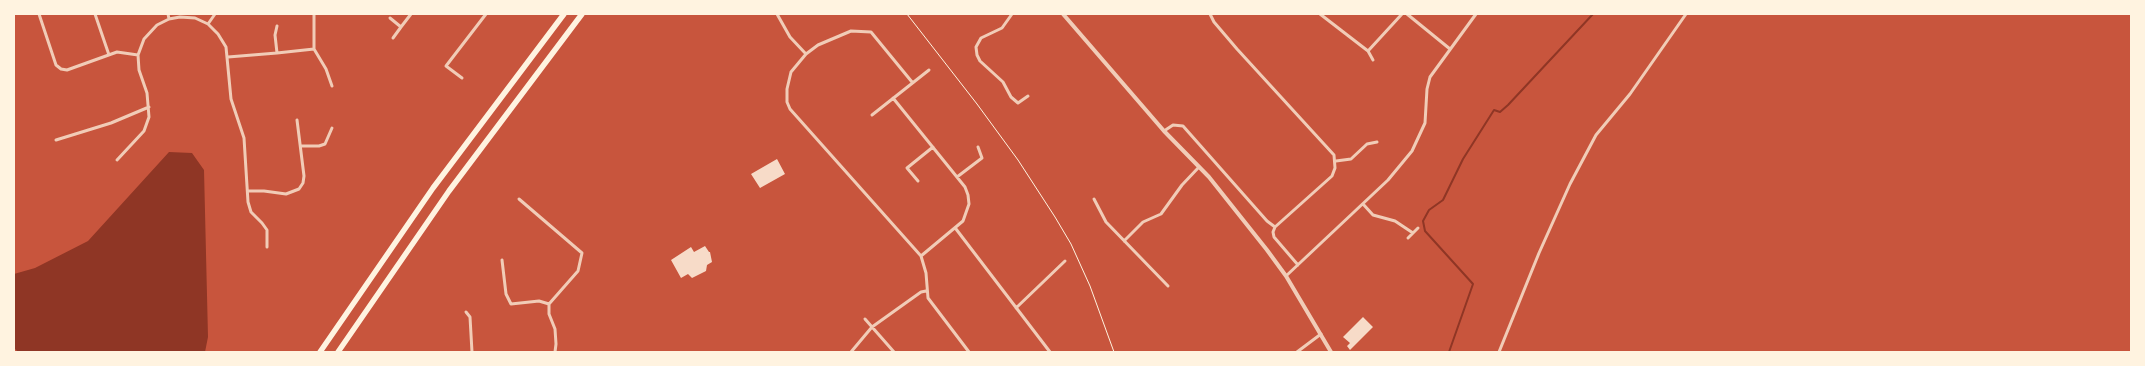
<!DOCTYPE html>
<html>
<head>
<meta charset="utf-8">
<style>
	body { margin:0 }
	#map { position:relative; width:2145px; height:366px; overflow:hidden; background:#c8553d; font-family:Jost,sans-serif }
	canvas { display:block }
	.frame { position:absolute; inset:0; border:15px solid #fff3e0; pointer-events:none }
</style>
</head>
<body>
<div id="map">
<canvas width="2145" height="366"></canvas>
<div class="frame"></div>
</div>
<script>
const ctx = document.querySelector('canvas').getContext('2d');
ctx.lineJoin = 'round';
function fillPath(path, color) {
  ctx.fillStyle = color;
  ctx.fill(path, 'evenodd');
}
function shape(rows) {
  const path = new Path2D();
  for (const r of rows) {
    path.moveTo(r[0], r[1]);
    for (let i = 2; i < r.length; i += 2) path.lineTo(r[i], r[i + 1]);
  }
  return path;
}
function strokePath(path, color, width, dash) {
  ctx.strokeStyle = color;
  ctx.lineWidth = width;
  ctx.lineCap = dash ? 'butt' : 'round';
  ctx.setLineDash(dash || []);
  ctx.stroke(path);
}
const water = shape([
	[169,152,192,153,204,170,208,337,205,352,18,352,14,348,14,274,35,268,88,241]
]);
const stream = shape([
	[1449,352,1473,284,1425,231,1423,221,1429,210,1443,200,1463,159,1494,110,1500,112,1508,105,1593,14]
]);
const building = shape([
	[777,159,785,174,760,188,751,174],
	[705,246,709,252,710,252,712,262,707,265,706,271,692,278,688,274,681,278,671,260,691,247,694,252],
	[1363,317,1373,327,1350,350,1347,346,1350,343,1343,337]
]);
const path = shape([
	[907,14,977,104,1018,160,1055,217,1071,244,1090,286,1114,352]
]);
const minor = shape([
	[39,14,56,65,61,69,67,70,117,52,138,55],
	[95,14,109,55],
	[314,14,314,49],
	[777,14,790,37,806,54],
	[1012,14,1002,28,981,38,976,47,977,55,980,61,1003,82,1011,97,1018,103,1028,96],
	[1210,14,1214,22,1237,49,1334,155,1335,168,1332,176,1275,227,1273,232,1274,237,1298,265],
	[1320,14,1368,51,1373,60],
	[1407,14,1450,49],
	[390,18,401,27,411,14],
	[169,19,180,17,195,18,208,24,218,34,226,47,231,99,244,138,248,202,251,212,262,223,267,230,267,247],
	[208,24,215,14],
	[277,26,275,35,277,53,314,49,326,69,332,86],
	[393,38,401,27],
	[1368,51,1402,14],
	[228,57,277,53],
	[462,78,446,66,486,14],
	[912,82,871,32,851,31,818,45,806,54,791,72,787,89,787,102,790,109,921,256,926,273,928,298,969,352],
	[893,98,965,187,968,195,969,204,963,221,921,256],
	[872,115,929,70],
	[1164,131,1173,125,1183,126,1267,221,1275,227],
	[56,140,111,123,149,107],
	[301,146,319,146,325,144,332,128],
	[117,160,144,131,149,117,147,93,139,70,138,55,144,39,157,25,169,19,168,14],
	[1336,161,1351,159,1367,144,1377,142],
	[957,177,982,158,978,147],
	[918,181,907,168,933,147],
	[248,191,264,191,286,194,299,189,303,183,304,176,297,120],
	[519,199,582,253,578,271,549,304,549,314,555,329,556,344,555,352],
	[1094,199,1106,222,1168,286],
	[1363,204,1373,215,1395,221,1413,233],
	[956,229,1050,352],
	[1408,238,1418,228],
	[1124,241,1143,222,1161,214,1182,185,1199,167],
	[502,260,506,294,511,304,539,301,549,304],
	[1286,276,1388,180,1412,151,1425,123,1427,89,1430,77,1476,14],
	[1016,308,1065,261],
	[466,312,470,317,472,352],
	[865,319,894,352],
	[851,352,872,327,921,292,926,291],
	[1297,352,1321,334],
	[1499,352,1539,253,1570,184,1596,135,1630,94,1686,14]
]);
const tertiary = shape([
	[1063,14,1164,131,1209,177,1267,250,1286,276,1331,352]
]);
const motorway = shape([
	[320,352,433,188,564,14],
	[338,352,449,191,582,14]
]);
fillPath(water, '#8f3625');
strokePath(stream, '#8f3625', 2);
fillPath(building, '#f7dbc8');
strokePath(path, '#fff3e0', 1);
strokePath(minor, '#f1ccb7', 3);
strokePath(tertiary, '#f1ccb7', 4);
strokePath(motorway, '#fff3e0', 5.5);
</script>
</body>
</html>
